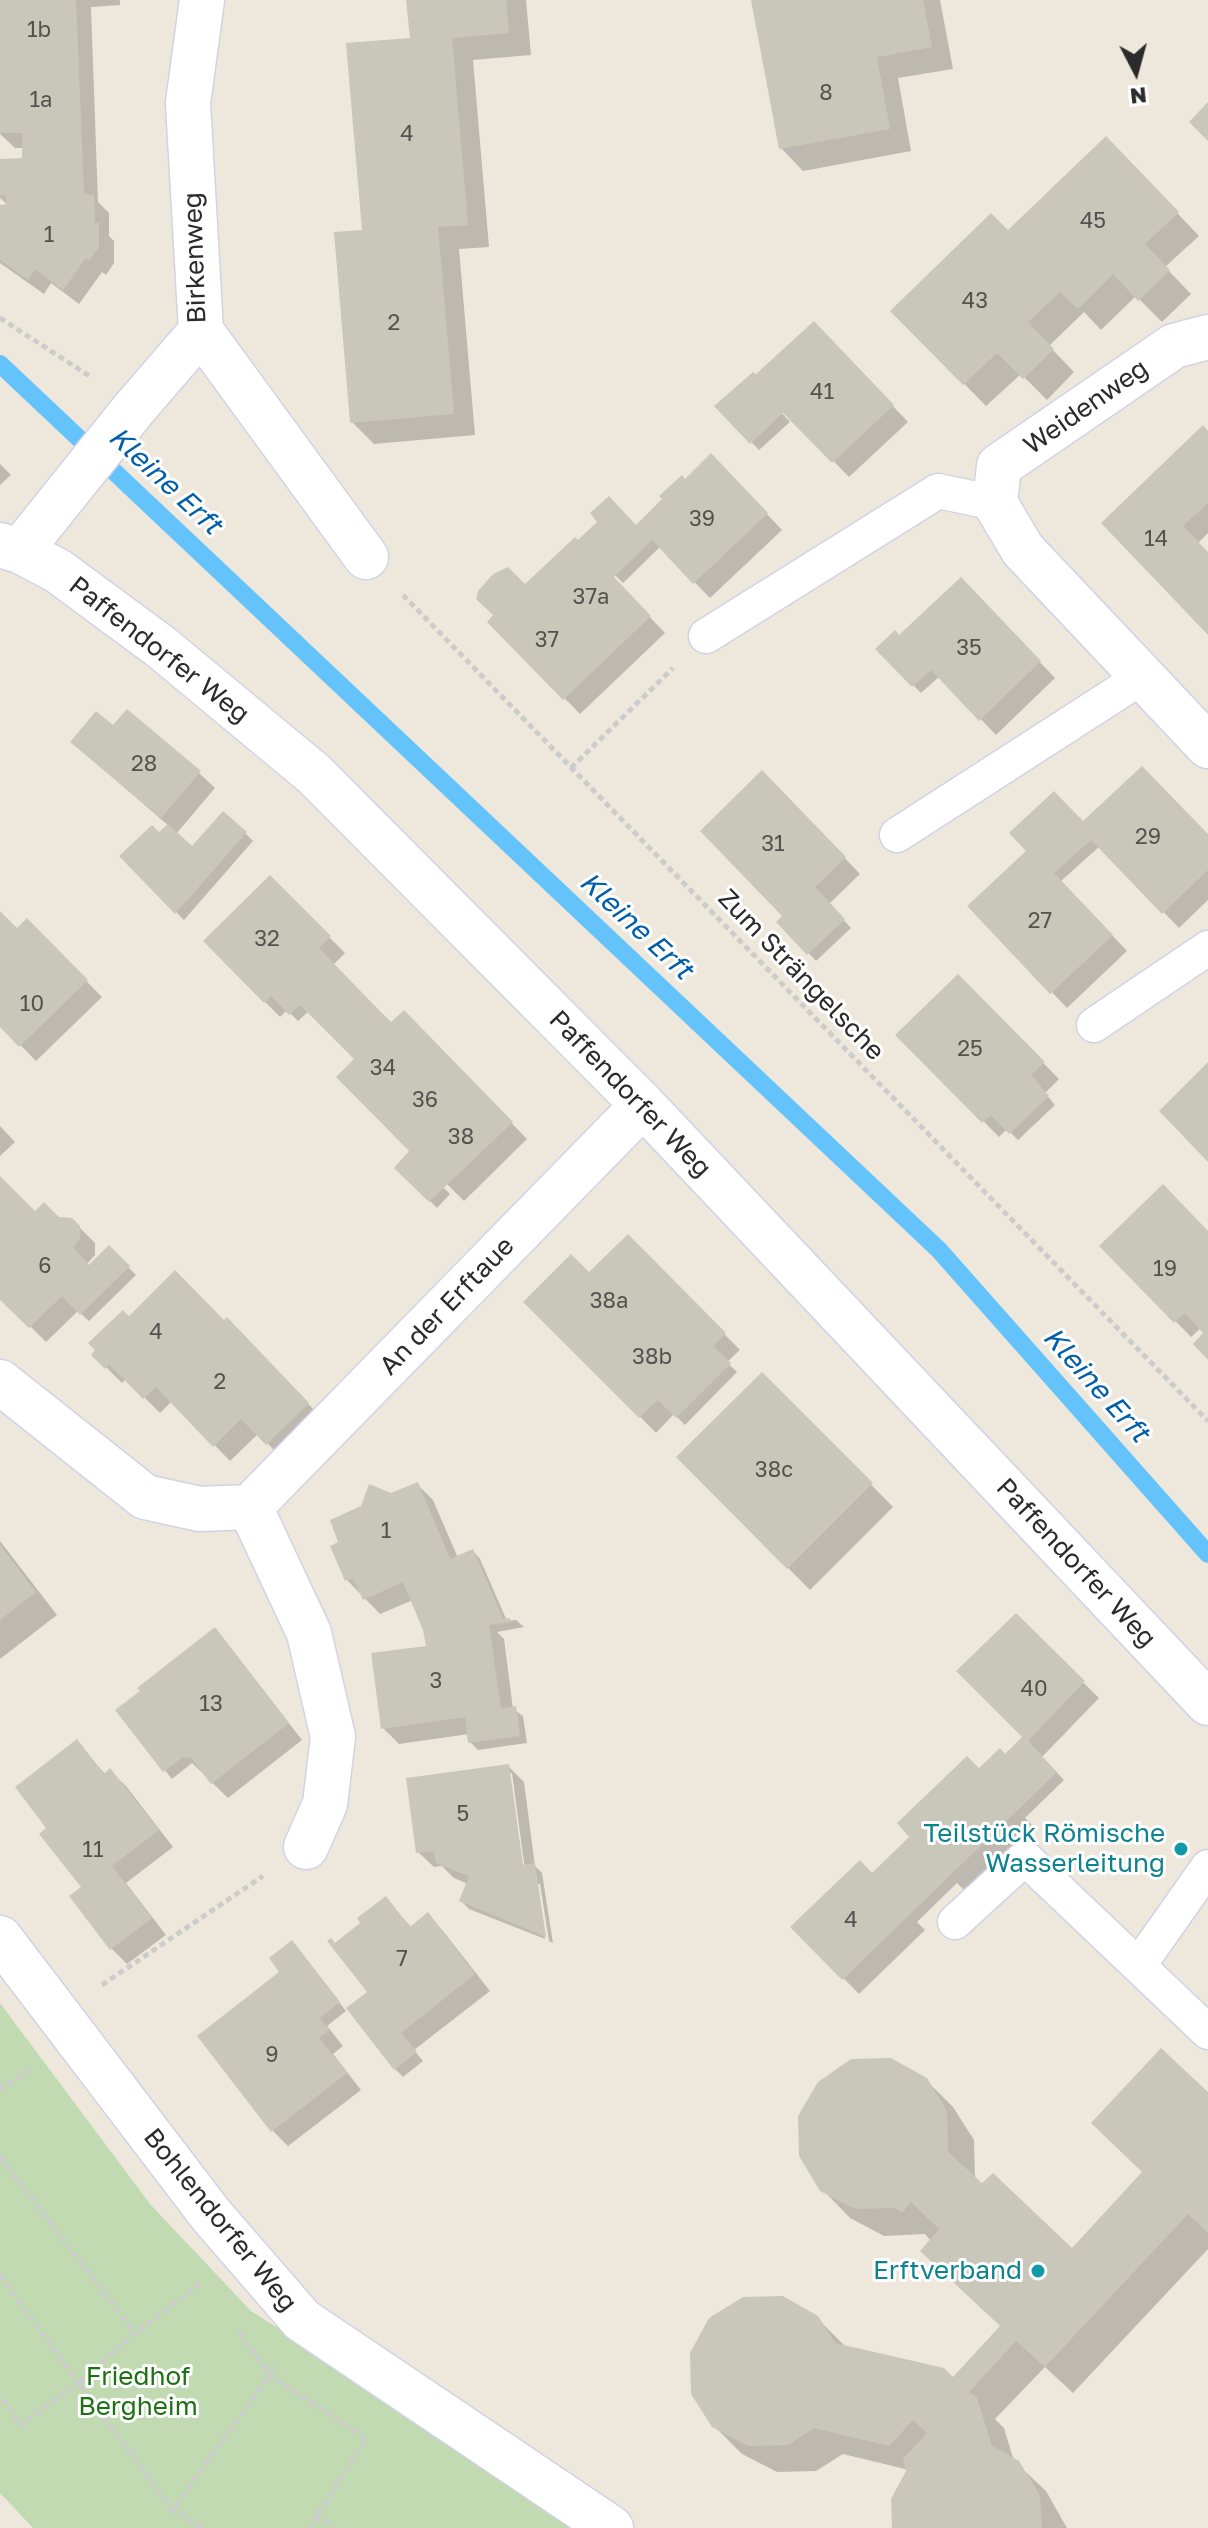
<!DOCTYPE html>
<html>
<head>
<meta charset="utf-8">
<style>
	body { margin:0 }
	#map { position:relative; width:1208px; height:2528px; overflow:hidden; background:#eee8dc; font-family:"Golos Text",sans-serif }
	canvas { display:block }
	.north { position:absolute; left:1096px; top:32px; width:80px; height:80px; -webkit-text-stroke:6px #fff; paint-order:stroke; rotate:174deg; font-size:22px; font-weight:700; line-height:32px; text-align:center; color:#2b2b2b }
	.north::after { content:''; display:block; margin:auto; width:28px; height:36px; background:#2b2b2b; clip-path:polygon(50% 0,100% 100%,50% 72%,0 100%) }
</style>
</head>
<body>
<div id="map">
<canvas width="1208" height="2528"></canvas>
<div class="north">N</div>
</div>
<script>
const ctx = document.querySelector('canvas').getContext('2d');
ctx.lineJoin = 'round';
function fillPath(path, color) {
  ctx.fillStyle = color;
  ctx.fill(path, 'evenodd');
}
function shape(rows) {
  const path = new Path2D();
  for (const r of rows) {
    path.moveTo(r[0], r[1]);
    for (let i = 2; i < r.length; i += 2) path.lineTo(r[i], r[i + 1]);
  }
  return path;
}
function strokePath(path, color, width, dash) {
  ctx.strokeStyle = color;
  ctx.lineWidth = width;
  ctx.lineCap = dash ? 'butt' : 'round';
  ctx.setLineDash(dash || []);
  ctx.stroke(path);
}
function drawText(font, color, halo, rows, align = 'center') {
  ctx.font = font + ' "Golos Text",sans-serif';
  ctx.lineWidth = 6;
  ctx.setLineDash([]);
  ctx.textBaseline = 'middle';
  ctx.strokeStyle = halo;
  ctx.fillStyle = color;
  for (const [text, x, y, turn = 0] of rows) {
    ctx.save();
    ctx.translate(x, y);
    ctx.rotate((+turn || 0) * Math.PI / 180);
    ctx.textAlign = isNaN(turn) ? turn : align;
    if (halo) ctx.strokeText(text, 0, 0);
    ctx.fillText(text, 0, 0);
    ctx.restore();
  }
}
const cemetery = shape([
	[0,2003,150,2204,251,2311,592,2528,33,2528,0,2493]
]);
const shadow = shape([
	[0,0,120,0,120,5,91,7,98,202,109,213,109,236,114,241,114,263,106,275,102,272,79,304,51,283,44,294,0,263,0,207,9,206,0,198,0,161,24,160,24,148,15,148,0,134],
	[408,0,526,0,531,55,473,60,489,247,459,249,475,435,374,444,352,422,364,232,413,39],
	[753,0,940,0,953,69,898,78,911,151,803,171,781,148],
	[1128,161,1199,236,1165,267,1191,294,1162,322,1136,296,1101,330,1084,312,1049,346,1074,372,1047,400,1021,374,986,406,893,311,1008,233],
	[829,339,908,422,849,477,775,401,773,403,790,422,759,450,717,406],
	[1208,433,1208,533,1198,543,1208,554,1208,632,1104,523],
	[0,464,11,475,0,485],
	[726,471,782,530,710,598,660,547,623,583,600,560,597,562,665,633,580,714,490,622,526,587,578,543,637,527,685,481],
	[976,595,1055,678,996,735,940,676,921,693,878,649],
	[113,728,199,773,215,788,176,834,192,849,245,833,253,841,184,920,122,856,159,835,169,826,97,764],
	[762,772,860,874,829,904,851,928,816,961,778,922,790,926],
	[1083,824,1208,836,1208,900,1179,928,1100,846,1061,881,1127,951,1067,1008,970,906],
	[270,878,345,953,333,965,392,1025,404,1013,527,1139,464,1201,339,1077,357,1059,309,1011,298,1021,287,1010,280,1017,205,941],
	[0,914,16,930,27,921,102,997,36,1061,0,1024],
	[958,977,1059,1079,1045,1093,1055,1105,1018,1140,1007,1129,999,1137,898,1035],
	[0,1126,15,1142,0,1156],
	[410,1154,450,1194,437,1208,397,1168],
	[0,1178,35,1214,79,1227,95,1243,95,1255,87,1264,90,1267,109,1248,136,1275,89,1321,78,1311,46,1342,0,1296],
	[1208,1233,1208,1357,1206,1333,1201,1328,1191,1337,1102,1246],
	[628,1237,740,1350,727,1362,737,1372,685,1425,674,1414,656,1433,549,1324],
	[129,1319,224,1323,227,1320,315,1411,275,1451,258,1434,230,1461,172,1401,160,1413,126,1379,122,1383,94,1355],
	[762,1374,893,1507,810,1590,678,1457],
	[417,1484,433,1500,458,1558,473,1551,480,1559,507,1621,516,1620,524,1627,497,1632,504,1639,513,1709,523,1716,527,1743,478,1750,470,1742,469,1734,399,1744,383,1728,428,1647,425,1630,413,1600,380,1614,347,1580,391,1495],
	[0,1541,57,1615,0,1659],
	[1016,1616,1099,1698,1042,1757,1064,1780,1025,1818,1033,1826,965,1891,957,1883,917,1922,925,1930,859,1994,793,1927,878,1882,979,1771,1005,1757,1022,1740,1031,1744,988,1699],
	[229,1646,302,1740,228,1798,192,1763,172,1779,118,1711],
	[76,1741,106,1775,110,1771,126,1786,173,1847,126,1883,166,1935,127,1964,111,1948,84,1887,49,1829],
	[508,1766,524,1782,535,1866,542,1873,553,1943,549,1941,540,1884,536,1884,545,1939,469,1909,461,1901,468,1884,454,1878,442,1866,434,1867,418,1852],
	[508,1773,512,1773,526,1878,523,1879],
	[385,1898,412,1928,428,1915,443,1931,490,1991,414,2050,423,2061,403,2077,395,2069,370,1992,335,1945,363,1924],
	[300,1951,346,2011,327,2026,343,2046,333,2054,361,2090,288,2146,273,2131,282,1972],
	[925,2079,953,2107,974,2140,975,2179,1072,2251,1145,2173,1208,2095,1208,2249,1073,2393,1045,2367,995,2419,1004,2428,1014,2461,1046,2491,1067,2528,894,2528,909,2470,843,2454,816,2471,777,2472,742,2454,714,2426,817,2318,845,2346,953,2380,1002,2327,925,2234,884,2236,850,2218,822,2189]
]);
const stream = shape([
	[0,364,939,1250,1208,1554]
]);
const building = shape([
	[0,0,76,0,84,194,94,195,95,223,99,223,99,247,89,261,86,258,63,290,35,269,28,280,0,260,0,205,6,204,6,195,0,195,0,159,22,158,22,133,0,133],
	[406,0,506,0,509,33,452,38,468,225,438,227,454,414,350,423,334,232,362,230,346,43,410,38],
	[751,0,923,0,932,47,877,57,890,129,779,149],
	[1208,102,1208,141,1189,122],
	[1106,136,1179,212,1145,244,1170,270,1138,301,1113,274,1078,309,1060,292,1028,322,1054,349,1023,379,997,353,963,385,890,311,991,213,1008,230],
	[814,321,894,405,832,463,783,413,750,444,714,406,753,372,756,374],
	[1203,425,1208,431,1208,503,1183,526,1208,552,1208,635,1101,523],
	[711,453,768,513,693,584,652,540,614,577,651,616,563,700,487,622,493,615,476,599,478,591,493,574,508,567,525,584,575,537,578,540,597,522,590,513,609,496,636,525,662,499,659,496,682,475,685,479],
	[961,577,1041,661,979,721,931,670,912,687,875,649,895,630,899,635],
	[127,709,201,771,161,818,70,742,96,711,113,725],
	[1142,766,1208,834,1208,870,1162,914,1091,840,1054,873,1113,935,1050,994,967,906,1026,851,1009,833,1054,791,1083,821],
	[762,770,846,857,815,887,845,919,807,955,776,922,782,916,700,831],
	[223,811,247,832,175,914,119,856,152,825,159,832,168,824,192,846],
	[270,875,331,936,319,948,374,1005,391,1022,404,1010,513,1122,429,1202,394,1168,409,1151,336,1077,354,1059,300,1005,289,1015,271,996,264,1003,203,941],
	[0,911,17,928,27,918,88,980,19,1047,0,1027],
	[958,974,1045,1062,1031,1075,1049,1096,1009,1134,991,1115,982,1123,895,1035],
	[1208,1062,1208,1162,1159,1111],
	[0,1176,35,1211,44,1202,59,1217,72,1218,80,1226,80,1239,73,1247,89,1265,109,1245,130,1266,80,1315,62,1296,29,1328,0,1300],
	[1163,1184,1208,1231,1208,1360,1193,1344,1203,1333,1185,1313,1174,1323,1099,1246],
	[628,1234,726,1333,713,1346,731,1363,676,1418,658,1400,639,1418,523,1302,571,1254,589,1272],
	[175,1270,224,1320,227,1317,309,1403,266,1445,241,1419,213,1447,156,1387,143,1399,109,1364,105,1369,91,1355,95,1350,88,1343,123,1310,129,1316],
	[762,1372,873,1483,787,1569,676,1457],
	[418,1482,450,1559,473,1549,503,1619,510,1618,511,1622,489,1625,501,1709,516,1706,520,1736,468,1743,465,1717,381,1729,371,1653,426,1646,423,1630,403,1582,363,1600,353,1578,345,1581,330,1546,338,1542,330,1520,361,1506,369,1484,391,1493],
	[0,1545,36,1592,0,1620],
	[1016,1613,1085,1681,1028,1741,1057,1772,842,1980,790,1927,860,1860,872,1873,909,1837,897,1823,967,1756,979,1768,1000,1748,1005,1754,1022,1737,956,1671],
	[215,1627,289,1723,211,1784,191,1758,183,1757,163,1772,115,1710,140,1691,137,1688],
	[77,1739,104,1774,110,1768,159,1830,112,1866,152,1918,110,1950,69,1896,81,1887,39,1834,46,1828,15,1787],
	[509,1764,523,1865,535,1863,546,1937,459,1901,469,1876,436,1863,434,1851,416,1853,406,1778],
	[386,1896,410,1927,428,1912,475,1974,401,2033,417,2052,394,2070,346,2008,367,1992,327,1941,331,1938,335,1943,360,1923,357,1918],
	[292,1940,340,2002,320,2018,329,2030,319,2038,347,2073,271,2132,197,2036,279,1972,269,1958],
	[1161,2048,1208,2092,1208,2233,1188,2214,1045,2367,1016,2341,969,2392,977,2398,992,2446,1019,2461,1040,2496,1042,2528,892,2528,891,2499,906,2471,903,2459,927,2433,913,2420,889,2446,814,2428,788,2445,748,2446,712,2427,691,2394,690,2353,709,2318,743,2297,783,2296,818,2316,835,2343,944,2368,953,2377,1000,2326,920,2251,939,2229,911,2202,902,2213,895,2208,855,2209,820,2191,799,2156,798,2116,818,2082,851,2059,891,2058,927,2078,947,2111,948,2152,982,2183,993,2173,1072,2248,1142,2172,1091,2123]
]);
const path = shape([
	[0,318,91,377],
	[403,595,1208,1421],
	[571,768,673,668],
	[102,1985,263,1876],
	[0,2089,29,2070],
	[0,2157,135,2333],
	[0,2275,78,2383,21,2425,0,2396],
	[239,2333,271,2376,366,2439,309,2528],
	[173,2510,78,2383,135,2333,202,2283],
	[316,2515,334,2528],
	[202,2528,173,2510,276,2366]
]);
const lane = shape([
	[706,636,938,491,995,503],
	[897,835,1142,677],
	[1094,1025,1208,948],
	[955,1922,1025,1858,1208,2032],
	[1139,1965,1208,1867]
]);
const street = shape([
	[201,331,366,557],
	[1208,337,1174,346,999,466,995,503,1023,550,1208,746],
	[0,545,20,551,58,571,161,647,314,774,643,1105,1208,1703],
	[20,551,133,410,201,331,188,103,202,0],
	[0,1382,145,1497,200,1509,250,1507],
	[306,1847,325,1804,333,1737,309,1633,250,1507,643,1105],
	[0,1938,211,2215,302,2320,611,2528]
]);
const markers = [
	[1181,1849,8,"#0f9aa8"],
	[1038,2271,8,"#0f9aa8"]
];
const numberNames = [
	["1b",39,30],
	["8",826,93],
	["1a",41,100],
	["4",407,134],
	["45",1093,221],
	["1",49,235],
	["43",975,301],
	["2",394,323],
	["41",822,392],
	["39",702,519],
	["14",1156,539],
	["37a",591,597],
	["37",547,640],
	["35",969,648],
	["28",144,764],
	["29",1148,837],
	["31",773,844],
	["27",1040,921],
	["32",267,939],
	["10",32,1004],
	["25",970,1049],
	["34",383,1068],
	["36",425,1100],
	["38",461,1137],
	["6",45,1266],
	["19",1165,1269],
	["38a",609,1301],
	["4",156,1332],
	["38b",652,1357],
	["2",220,1382],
	["38c",774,1470],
	["1",386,1531],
	["3",436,1681],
	["40",1034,1689],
	["13",211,1704],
	["5",463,1814],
	["11",93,1850],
	["4",851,1920],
	["7",402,1959],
	["9",272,2055]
];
const streetNames = [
	["Birkenweg",195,258,-92],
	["Weidenweg",1086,407,-35],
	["Paffendorfer Weg",159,650,38],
	["Zum Strängelsche",801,975,46],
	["Paffendorfer Weg",630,1094,46],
	["An der Erftaue",447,1306,-46],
	["Paffendorfer Weg",1076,1563,47],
	["Bohlendorfer Weg",220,2220,51]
];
const cultureNames = [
	["Teilstück Römische",1165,1834],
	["Wasserleitung",1165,1864],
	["Erftverband",1022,2271]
];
const parkNames = [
	["Friedhof",138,2377],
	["Bergheim",138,2407]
];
const waterNames = [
	["Kleine Erft",165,481,43],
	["Kleine Erft",636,926,43],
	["Kleine Erft",1096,1385,48]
];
fillPath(cemetery, '#c1dab1');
fillPath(shadow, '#0003');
strokePath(stream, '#64c3fb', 18);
fillPath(building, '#c9c6ba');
strokePath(lane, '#d1d3e5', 37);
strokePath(street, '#d1d3e5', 47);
strokePath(path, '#ccc', 5, [6, 4]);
strokePath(lane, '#fff', 34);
strokePath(street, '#fff', 44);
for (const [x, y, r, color] of markers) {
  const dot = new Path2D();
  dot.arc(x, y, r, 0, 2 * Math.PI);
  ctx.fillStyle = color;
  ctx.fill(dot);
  strokePath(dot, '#fff', 3);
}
drawText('22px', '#52524f', null, numberNames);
drawText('26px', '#2b2b2b', '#fff', streetNames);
drawText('26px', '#0d838f', '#fff', cultureNames, 'right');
drawText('26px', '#1d7013', '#fff', parkNames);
drawText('italic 28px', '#005eaa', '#fff', waterNames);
</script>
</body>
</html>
